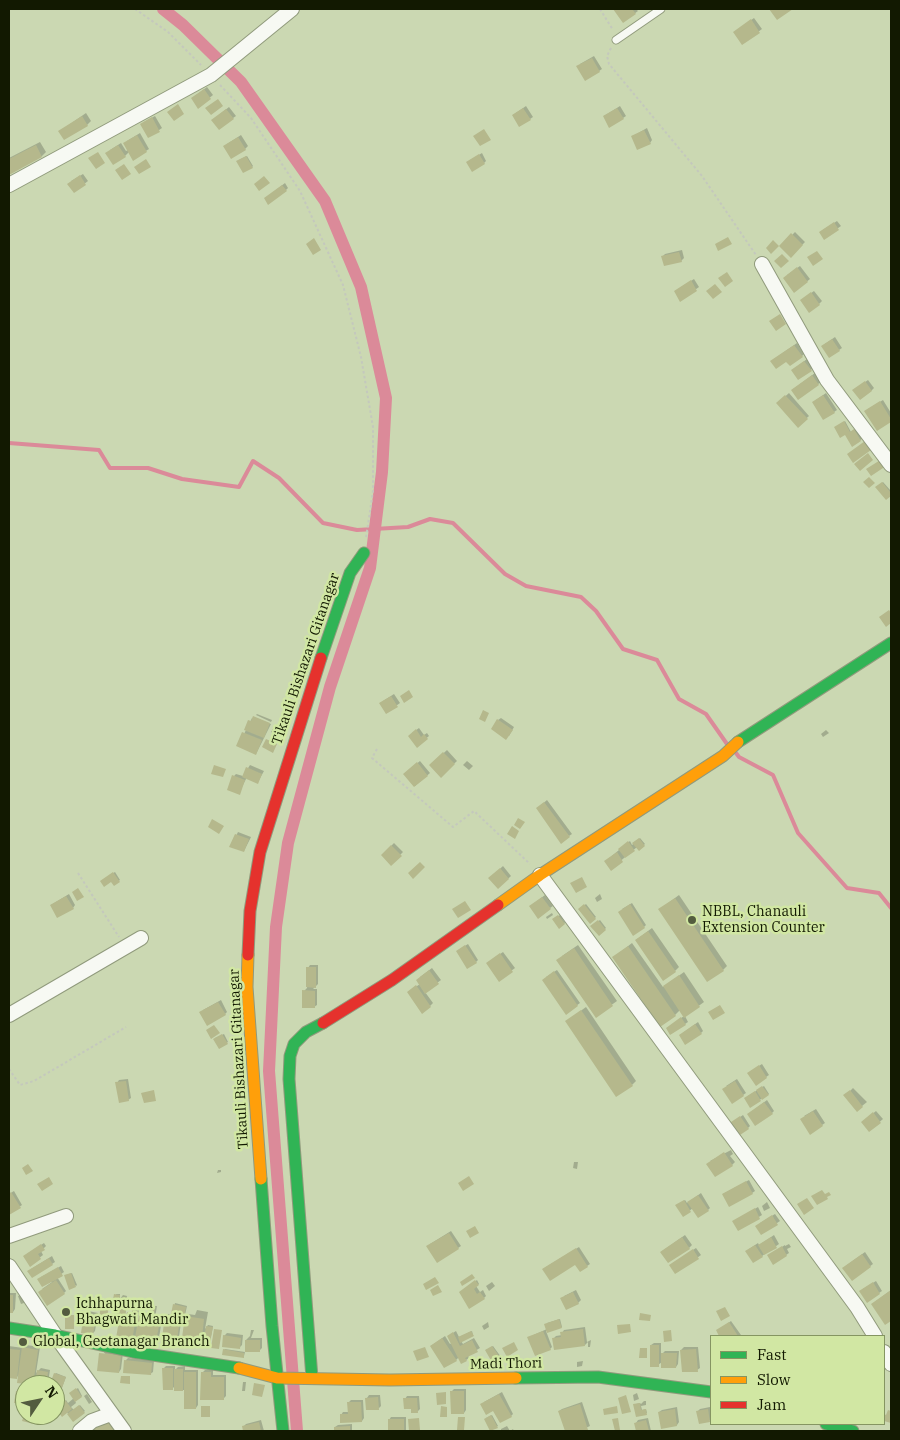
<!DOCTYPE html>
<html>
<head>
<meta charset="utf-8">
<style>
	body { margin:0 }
	#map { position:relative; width:900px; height:1440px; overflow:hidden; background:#cbd8b2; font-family:"IBM Plex Serif",serif }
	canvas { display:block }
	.frame { position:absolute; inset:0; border:10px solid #121901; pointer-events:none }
	.legend { position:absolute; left:710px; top:1335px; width:175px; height:90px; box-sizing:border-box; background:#d1e7a3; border:1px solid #859562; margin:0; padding:6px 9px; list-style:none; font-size:15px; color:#121901 }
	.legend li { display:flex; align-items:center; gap:10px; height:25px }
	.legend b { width:25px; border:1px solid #859562 }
	.north { position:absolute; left:15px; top:1375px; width:50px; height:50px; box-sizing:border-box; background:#d1e7a3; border:1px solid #859562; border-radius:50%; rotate:56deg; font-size:14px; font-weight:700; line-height:20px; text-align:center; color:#121901 }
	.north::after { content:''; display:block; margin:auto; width:18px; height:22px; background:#535c3f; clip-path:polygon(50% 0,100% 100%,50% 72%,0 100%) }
</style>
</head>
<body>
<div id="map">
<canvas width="900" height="1440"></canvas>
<div class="frame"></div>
<ul class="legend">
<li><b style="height:6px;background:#30b455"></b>Fast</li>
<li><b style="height:6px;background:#ff9f0a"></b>Slow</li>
<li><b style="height:6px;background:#e5322d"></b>Jam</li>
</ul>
<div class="north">N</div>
</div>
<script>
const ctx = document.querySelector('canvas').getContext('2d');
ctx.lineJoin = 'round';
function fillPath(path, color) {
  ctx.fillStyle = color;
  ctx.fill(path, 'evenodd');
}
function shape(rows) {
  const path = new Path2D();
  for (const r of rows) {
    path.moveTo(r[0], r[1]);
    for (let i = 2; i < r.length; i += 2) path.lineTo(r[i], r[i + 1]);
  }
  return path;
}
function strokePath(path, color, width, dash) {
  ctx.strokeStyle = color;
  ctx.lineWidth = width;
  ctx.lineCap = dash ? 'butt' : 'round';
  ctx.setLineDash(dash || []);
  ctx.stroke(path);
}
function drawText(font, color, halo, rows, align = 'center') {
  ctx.font = font + ' "IBM Plex Serif",serif';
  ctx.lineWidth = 5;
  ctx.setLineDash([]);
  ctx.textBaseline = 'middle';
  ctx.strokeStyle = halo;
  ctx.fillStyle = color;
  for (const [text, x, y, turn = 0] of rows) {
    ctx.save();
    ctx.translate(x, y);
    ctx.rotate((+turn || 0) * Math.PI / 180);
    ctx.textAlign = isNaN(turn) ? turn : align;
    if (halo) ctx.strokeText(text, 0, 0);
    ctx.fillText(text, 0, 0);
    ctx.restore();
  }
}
const shadow = shape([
	[614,9,636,9,638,11,623,22],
	[754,18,762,29,743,43,737,30],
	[594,56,602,69,599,71,580,64],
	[207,87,213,95,198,107,195,96],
	[526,106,533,117,530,119,513,115],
	[620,106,626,116,623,118,604,116],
	[229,107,236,116,233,118,215,118],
	[86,113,91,121,87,125,60,131],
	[155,116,162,128,149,137,144,122],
	[647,128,652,140,650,143,633,136],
	[140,133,149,149,133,159,129,152,125,156,110,150,121,143,126,151,128,150,127,141],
	[241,135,248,146,245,149,227,144],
	[40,142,46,152,42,156,9,173,9,158],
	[482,153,486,161,484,163,467,162],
	[247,156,253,166,252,167,239,160],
	[83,174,88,181,74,192,71,181],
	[285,183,288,188,286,190,268,196],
	[837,221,841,226,824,238,823,230],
	[795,232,805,242,791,256,781,246],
	[682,250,684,258,681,261,663,256,665,254],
	[800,266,810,279,795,291,787,275],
	[694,279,699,287,681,300,678,289],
	[814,291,822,301,819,304,804,298],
	[835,337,842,348,839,350,822,346],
	[797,343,804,354,802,356,787,360,774,359],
	[807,359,813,367,811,370,795,368],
	[815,373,821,382,798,398,792,390],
	[868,380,874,388,871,391,857,388],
	[789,393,809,416,798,426,778,403],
	[826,393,837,410,834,412,816,400],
	[883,400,891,413,891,420,877,429,868,409],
	[845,421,851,432,855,429,862,439,852,445,845,433,835,428],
	[883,482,891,491,891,494,886,499,877,487],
	[394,694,400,703,386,713,383,701],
	[257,714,272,720,271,722,256,715],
	[252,718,271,724,256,754,238,746],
	[501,718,514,727,509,736,498,720],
	[274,727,279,729,276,734,271,732],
	[419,728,424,735,427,733,429,736,417,746,412,733],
	[826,730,829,733,823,737,821,734],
	[447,750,457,761,441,776,431,765],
	[420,761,430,773,415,786,408,771],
	[467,761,473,766,469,770,463,765],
	[250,765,264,771,258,782,247,777,239,793,234,776,236,774,243,776],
	[547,800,572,834,569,836,540,806],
	[238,832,251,837,244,851,231,846],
	[640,838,645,844,639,849,637,847,611,869,608,859,630,841,632,845],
	[394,843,403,852,391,864,382,855],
	[503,866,511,876,498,888,490,878],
	[115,872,120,880,114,884,112,880,101,881],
	[69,894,75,905,73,908,51,905],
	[600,894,602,899,597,902,595,898],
	[545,895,553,906,550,908,533,904],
	[679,895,727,966,723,970,660,909],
	[632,903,646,925,644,927,622,909],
	[586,904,596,917,590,922,580,909],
	[552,913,553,915,547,919,546,917],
	[560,915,565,923,559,927,553,920],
	[600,920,606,928,599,934,592,926],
	[652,928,679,967,675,971,636,940],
	[632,943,663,987,684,972,704,1002,685,1016,688,1022,685,1024,671,1034,670,1026,684,1016,680,1010,675,1015,614,957],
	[468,944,478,960,476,962,460,949],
	[578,945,617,1001,596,1016,562,956],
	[503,952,515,968,499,980,490,961],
	[310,965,318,965,318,984,313,989,317,989,317,1005,314,1007,304,991,307,988,308,968],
	[432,968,441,980,425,992,433,1003,430,1006,411,990,420,984,420,977],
	[557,970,580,1003,566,1013,546,977],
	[221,1000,227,1012,225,1014,203,1010],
	[586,1007,636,1081,632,1085,571,1018],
	[698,1022,703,1031,701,1033,680,1035],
	[224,1034,228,1042,219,1047,215,1038],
	[762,1064,769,1075,766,1077,751,1071],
	[128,1079,131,1098,128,1100,117,1083,119,1080],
	[737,1079,746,1093,743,1095,726,1086],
	[764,1086,769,1094,750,1106,748,1096],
	[853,1088,867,1102,857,1110,848,1093],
	[767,1100,774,1111,772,1113,751,1112],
	[816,1109,825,1123,822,1125,804,1116],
	[876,1111,883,1119,869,1131,865,1120],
	[743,1115,750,1126,748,1128,733,1122],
	[731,1150,733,1154,730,1156,735,1162,732,1165,710,1161],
	[574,1162,578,1162,577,1169,573,1168],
	[218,1170,221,1170,221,1172,217,1173],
	[749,1180,755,1191,752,1193,723,1194],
	[14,1191,22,1205,9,1214,9,1194],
	[701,1193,710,1208,708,1210,693,1208,684,1215,677,1205,685,1200,687,1203],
	[767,1202,770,1208,764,1211,762,1206],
	[758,1207,762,1215,738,1230,734,1221],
	[775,1214,780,1221,762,1233,760,1223],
	[451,1231,461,1246,458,1248,430,1244],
	[685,1235,692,1245,689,1248,661,1252],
	[774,1235,779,1244,762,1256,749,1249,758,1243,759,1245],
	[44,1243,46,1246,41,1251,43,1255,30,1265,27,1254],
	[789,1244,791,1247,787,1249,789,1253,786,1255,769,1255,785,1245,785,1246],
	[579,1247,590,1264,587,1266,576,1263,546,1267],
	[696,1248,701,1255,676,1273,673,1263],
	[865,1252,873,1264,852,1279,847,1265],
	[52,1256,55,1262,32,1277,31,1269],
	[61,1266,64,1272,57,1277,66,1291,64,1293,42,1289,52,1282,41,1277],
	[72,1273,77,1285,76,1286,66,1275],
	[477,1280,479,1284,476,1286,480,1292,483,1290,486,1296,484,1298,461,1292],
	[876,1281,882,1291,879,1293,863,1289],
	[492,1282,495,1286,489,1291,486,1286],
	[576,1290,581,1300,578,1303,564,1296],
	[891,1290,891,1319,885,1323,872,1304],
	[9,1293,16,1293,15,1309,13,1312,9,1312],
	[25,1293,27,1302,21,1304,18,1296],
	[116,1294,120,1294,120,1299,123,1295,127,1296,126,1302,120,1302,118,1304],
	[175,1303,187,1306,185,1315,182,1315,179,1337,177,1339,166,1317,168,1314,172,1315],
	[154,1306,157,1306,155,1318,162,1319,159,1338,156,1340,135,1336,132,1340,120,1321,124,1318,118,1309,126,1309,125,1315,129,1312,133,1312,134,1310,139,1310,138,1318,135,1321,139,1321,140,1316,143,1313,150,1315,151,1308],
	[197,1310,208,1312,205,1329,208,1325,213,1326,209,1347,205,1341,200,1346,186,1317,188,1314,195,1315],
	[88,1311,98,1313,95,1331,93,1333,85,1314],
	[560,1319,562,1327,546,1331,552,1347,550,1349,529,1337,547,1329,547,1323],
	[731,1321,741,1335,721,1336,717,1331],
	[488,1322,489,1327,484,1330,482,1326],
	[585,1327,587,1342,591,1340,590,1347,588,1347,588,1342,585,1345,553,1339,556,1336,562,1335,562,1333,564,1330],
	[251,1330,254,1330,251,1338,262,1338,262,1348,259,1351,246,1340,250,1336],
	[456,1331,459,1337,472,1331,473,1335,461,1341,463,1344,474,1338,480,1348,468,1355,469,1358,466,1360,459,1357,456,1360,431,1346,445,1336,450,1344,452,1343,448,1336],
	[227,1333,243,1335,242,1345,239,1348,224,1336],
	[654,1343,661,1343,661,1355,665,1351,679,1351,678,1364,676,1367,662,1362,658,1365,651,1345],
	[26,1345,40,1347,36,1373,41,1368,50,1370,48,1383,46,1385,36,1385,37,1379,33,1384,20,1374,16,1378,9,1377,9,1346,23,1348],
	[493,1346,501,1357,494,1362,486,1350],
	[684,1347,698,1347,700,1368,697,1370,681,1350],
	[225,1349,245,1352,244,1356,224,1350],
	[103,1351,123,1353,121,1369,119,1372],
	[128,1358,154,1361,153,1372,150,1374,125,1361],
	[583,1361,582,1366,577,1367,577,1362],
	[166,1366,175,1366,175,1370,178,1367,185,1366,185,1370,198,1370,198,1405,196,1408,185,1390,176,1390,176,1385,172,1389,164,1368],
	[205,1370,213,1370,213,1375,226,1375,226,1396,223,1399,202,1373],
	[56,1373,66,1377,55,1406,55,1374],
	[243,1382,246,1382,245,1391,242,1391],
	[78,1388,82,1396,75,1401,76,1403,71,1407,74,1410,80,1405,85,1411,73,1420,66,1411,57,1408,66,1400,68,1403,74,1398,71,1393],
	[454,1389,466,1389,466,1410,464,1413,451,1392],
	[502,1392,513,1414,511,1416,494,1410,484,1402],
	[637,1393,639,1399,634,1401,633,1395],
	[87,1394,92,1402,89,1404,84,1396],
	[369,1395,380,1395,381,1406,378,1409,367,1398],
	[407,1396,419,1396,420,1409,417,1412,405,1399],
	[351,1400,363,1400,364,1418,362,1421,341,1415,343,1412,349,1412,348,1403],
	[644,1401,646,1401,646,1405,641,1406,642,1410,646,1409,647,1413,637,1416,636,1404,640,1403,641,1404],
	[582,1402,590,1426,579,1431,566,1431,559,1411,562,1409],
	[677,1407,679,1422,677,1425,662,1427,659,1412,662,1410],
	[710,1407,711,1420,710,1421,698,1411,700,1409],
	[492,1415,498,1426,491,1430,486,1418],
	[391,1417,406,1417,406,1431,389,1431,389,1420],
	[648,1418,651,1431,638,1431,636,1423,638,1420],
	[261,1420,264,1431,244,1431,243,1427,246,1424],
	[97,1424,117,1428,112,1431,89,1431],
	[352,1424,352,1431,335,1431,335,1427,338,1425],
	[507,1426,510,1431,513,1429,514,1431,501,1431,501,1429]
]);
const stream = shape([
	[9,443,99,450,110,468,148,468,182,479,239,487,253,461,279,478,323,523,357,530,408,527,430,519,453,523,505,574,526,586,581,597,596,611,623,649,657,660,679,699,706,714,727,744],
	[736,753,739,757,773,775,798,833,847,888,879,893,891,908]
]);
const canal = shape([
	[163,9,183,25,241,82,325,201,361,287,386,398,382,472,370,568,330,687,288,843,276,927,269,1071,297,1431]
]);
const building = shape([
	[613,9,632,9,636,14,623,23],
	[769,9,793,9,777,20],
	[751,19,760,33,742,45,733,32],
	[592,58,600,72,585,81,576,66],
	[204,89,211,99,198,109,191,98],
	[218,99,223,106,211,115,205,108],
	[178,104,184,114,174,121,167,112],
	[523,108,531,120,519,127,512,115],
	[617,108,624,119,609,128,603,116],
	[226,109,234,119,219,130,211,120],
	[82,116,88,126,64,140,58,131],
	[152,117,160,132,148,138,140,124],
	[484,129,491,140,480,146,473,136],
	[644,130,651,144,637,150,631,136],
	[137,135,147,152,133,161,123,143],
	[238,137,246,150,231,159,223,146],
	[36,145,42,157,9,175,9,159],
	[118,145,126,157,113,165,105,153],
	[98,152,105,163,96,169,88,158],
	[479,154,485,164,472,172,466,162],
	[246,156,253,168,243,173,236,161],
	[146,159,151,167,139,174,134,167],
	[124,164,131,174,122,180,115,170],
	[80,175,86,185,74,193,67,184],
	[264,176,270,183,259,191,254,184],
	[282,185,287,191,268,205,264,198],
	[834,222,839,230,824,240,819,232],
	[791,233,803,245,791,258,779,246,771,254,766,248,773,240,779,246],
	[728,237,732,244,718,251,715,244],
	[314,238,321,250,313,255,306,244],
	[817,251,823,259,813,266,807,257],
	[679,252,682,262,664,266,661,256],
	[782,254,789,261,781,268,774,261],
	[797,267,808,282,794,293,783,278],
	[727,272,733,281,725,287,718,278],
	[691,280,697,291,680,302,674,291],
	[715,284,722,292,713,299,706,291],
	[811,292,820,305,809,313,800,300],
	[780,314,786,324,776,331,769,321],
	[832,339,840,351,829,358,821,346],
	[794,345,803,357,790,366,786,362,776,369,770,361],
	[804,361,812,371,798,380,791,370],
	[812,375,819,385,798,400,791,390],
	[865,381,872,391,860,400,852,390],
	[785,395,808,419,798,428,776,403],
	[823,395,835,413,823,420,812,402],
	[880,401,891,419,891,422,877,431,864,411],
	[844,421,850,432,854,429,861,441,852,447,845,435,840,438,834,427],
	[865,441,871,450,853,463,847,454],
	[868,453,873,460,860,471,854,464],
	[882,459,886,466,871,476,866,469],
	[869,477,875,483,869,488,863,482],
	[882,482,891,493,891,496,886,500,875,487],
	[889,610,891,613,891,623,886,627,879,617],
	[409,690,413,697,404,703,400,696],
	[391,696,398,707,386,714,379,703],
	[483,710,489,713,485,722,479,719],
	[253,716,270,723,264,738,244,730,248,720,251,721],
	[497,719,513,730,506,740,491,729],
	[416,729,421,737,424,734,428,739,417,748,408,736],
	[242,732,262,740,256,755,236,746],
	[266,739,277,744,273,753,262,747],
	[443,752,455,764,441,778,429,765],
	[417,762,428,776,414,787,403,774],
	[214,765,226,769,223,777,211,774],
	[246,767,262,774,258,784,242,777],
	[232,775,245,780,240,795,227,790],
	[544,802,570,837,561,844,536,808],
	[518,818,525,822,520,829,514,825],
	[212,819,224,826,219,834,208,827],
	[512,826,519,831,515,839,507,834],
	[235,834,249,839,244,852,229,847],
	[639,838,645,846,639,851,632,843],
	[628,841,635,851,625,858,618,849],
	[391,845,402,856,391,866,381,855],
	[617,852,623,862,611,871,604,861],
	[420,862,425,867,413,879,408,873],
	[500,868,509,879,498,889,488,878],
	[113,872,120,882,114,886,111,882,104,887,100,881],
	[582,877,587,887,576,893,570,883],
	[78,888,84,897,77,901,72,892],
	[66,896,74,909,57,918,50,905],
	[542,897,551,909,538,919,529,906],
	[675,898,724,971,707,982,658,909],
	[465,901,471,910,458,918,452,909],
	[584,904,596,919,590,924,578,909],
	[630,904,645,928,633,936,618,912],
	[558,915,565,924,559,929,552,919],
	[598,920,606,930,599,936,590,926],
	[648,931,676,972,663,981,635,940],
	[465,945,477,963,467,969,456,951],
	[628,946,676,1016,660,1027,612,957],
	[574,948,613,1006,596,1018,556,960],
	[500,953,513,972,499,982,486,963],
	[306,967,316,967,316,988,306,987],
	[429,970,439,984,425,994,416,980],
	[554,971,578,1006,566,1015,542,980],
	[679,975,700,1007,684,1018,663,986],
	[416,985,431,1007,422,1014,407,992],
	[302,990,315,991,315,1008,302,1008],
	[218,1002,226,1015,207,1026,199,1012],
	[720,1005,725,1013,713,1020,708,1012],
	[581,1010,633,1086,616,1097,565,1021],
	[681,1017,686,1025,670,1035,666,1028],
	[695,1024,702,1034,685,1045,679,1035],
	[214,1025,220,1033,211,1039,206,1030],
	[222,1034,228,1044,219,1049,213,1039],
	[759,1065,767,1078,756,1086,747,1073],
	[126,1081,129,1101,119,1103,115,1082],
	[735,1081,744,1096,732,1104,722,1089],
	[762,1086,769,1095,762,1100,756,1090],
	[154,1090,156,1101,144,1103,141,1093],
	[850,1090,863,1107,857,1112,843,1095],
	[755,1091,761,1101,750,1108,744,1098],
	[764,1102,773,1114,755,1126,747,1114],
	[813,1111,823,1126,810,1135,800,1119],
	[873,1112,881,1123,869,1132,861,1122],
	[740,1116,749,1129,737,1137,728,1124],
	[724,1152,733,1166,715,1177,706,1164],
	[28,1164,33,1171,26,1175,22,1168],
	[469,1176,474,1184,463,1191,458,1183],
	[49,1177,53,1184,42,1191,37,1184],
	[746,1181,753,1194,729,1207,722,1194],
	[822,1190,825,1194,829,1192,831,1195,827,1197,828,1199,817,1205,811,1196],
	[11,1192,21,1208,9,1215,9,1194],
	[698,1195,709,1211,698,1218,687,1202],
	[807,1198,814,1208,804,1215,797,1204],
	[684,1200,691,1212,683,1217,675,1205],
	[755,1208,760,1219,738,1231,732,1221],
	[772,1215,778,1225,761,1235,755,1226],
	[475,1226,479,1233,470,1238,466,1231],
	[449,1233,459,1249,437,1263,426,1246],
	[682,1237,690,1249,668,1263,660,1252],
	[771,1237,777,1248,764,1255,758,1245],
	[41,1244,45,1250,38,1254,41,1259,30,1267,23,1256],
	[755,1245,763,1257,753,1263,745,1251],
	[782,1246,787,1256,773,1265,767,1255],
	[576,1248,588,1267,580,1272,575,1265,550,1281,542,1269],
	[693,1249,699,1259,675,1274,669,1265],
	[862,1254,871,1267,852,1281,842,1268],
	[49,1258,53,1265,32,1278,27,1271],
	[58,1267,63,1276,42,1287,37,1279],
	[71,1273,76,1287,69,1290,64,1275],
	[472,1274,475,1278,462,1286,460,1282],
	[435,1277,439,1283,426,1290,423,1284],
	[56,1280,65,1294,47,1306,38,1292],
	[475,1280,479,1285,474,1289,477,1294,480,1292,485,1299,469,1309,459,1292],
	[873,1282,880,1294,867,1303,859,1291],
	[438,1285,442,1292,433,1296,430,1290],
	[891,1290,891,1321,885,1325,871,1304],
	[573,1292,579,1304,566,1310,560,1298],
	[114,1294,120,1295,119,1306,112,1305],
	[9,1295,13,1295,13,1313,9,1313],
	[101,1302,109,1303,107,1321,99,1321],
	[173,1304,186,1307,184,1317,171,1314],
	[725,1307,730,1316,721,1321,716,1311],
	[150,1308,155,1308,153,1320,160,1321,156,1341,135,1338,139,1315,148,1317],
	[117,1309,126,1310,125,1319,116,1318],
	[132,1310,138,1311,137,1321,126,1319,127,1312,132,1313],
	[84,1313,96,1315,93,1335,81,1333],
	[640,1313,651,1315,650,1321,639,1320],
	[65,1315,74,1315,74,1329,65,1329],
	[165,1316,180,1318,177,1340,162,1338],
	[185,1316,204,1319,201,1347,181,1345],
	[559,1319,562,1328,547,1333,544,1324],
	[119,1321,135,1323,132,1341,116,1338],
	[729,1322,738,1336,719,1336,716,1330],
	[630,1324,631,1332,618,1334,617,1325],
	[206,1326,213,1327,209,1348,203,1348],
	[214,1329,222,1330,219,1349,211,1348],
	[583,1329,585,1346,554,1350,552,1338,561,1337,560,1332],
	[671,1330,672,1341,664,1342,663,1331],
	[471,1331,474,1336,460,1343,458,1337],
	[543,1331,551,1350,535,1356,527,1337],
	[453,1332,460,1346,472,1340,478,1352,465,1358,467,1361,461,1364,447,1336],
	[223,1335,241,1338,240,1349,222,1347],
	[442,1338,457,1361,444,1368,430,1346],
	[245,1340,260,1340,260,1352,245,1352],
	[514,1342,518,1350,507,1357,502,1348],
	[650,1345,659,1345,659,1367,650,1367],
	[492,1346,501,1359,493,1364,485,1350],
	[22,1347,38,1350,33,1385,17,1383],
	[425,1347,429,1357,417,1361,413,1351],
	[640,1348,647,1348,647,1358,639,1358],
	[9,1349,20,1350,17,1379,9,1378],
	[223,1349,244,1353,244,1358,222,1355],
	[696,1349,698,1372,682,1372,680,1350],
	[99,1353,121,1355,119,1373,97,1371],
	[661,1353,677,1353,676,1368,661,1368],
	[124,1360,152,1363,151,1375,123,1373],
	[162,1368,173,1368,173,1390,163,1390],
	[174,1369,183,1369,183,1391,174,1391],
	[37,1370,48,1372,46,1385,35,1385],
	[184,1372,196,1372,196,1409,184,1409],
	[201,1372,211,1372,211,1377,224,1377,224,1400,200,1400],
	[54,1373,66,1377,62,1388,50,1384],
	[121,1376,130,1376,130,1384,120,1383],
	[254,1383,265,1385,262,1397,252,1395],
	[76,1388,82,1397,75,1402,69,1393],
	[16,1391,25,1392,23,1404,14,1403],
	[450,1391,464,1391,464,1414,451,1414],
	[446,1392,446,1404,437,1405,436,1393],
	[499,1394,512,1417,500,1423,493,1411,486,1415,480,1404],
	[626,1395,631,1412,622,1414,618,1398],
	[378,1397,379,1410,366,1410,365,1398],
	[403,1398,417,1398,418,1413,411,1413,411,1409,404,1409],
	[65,1400,72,1409,62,1417,55,1407],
	[347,1402,361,1402,362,1422,340,1423,340,1414,348,1414],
	[640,1403,641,1410,646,1409,647,1415,636,1417,633,1404],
	[580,1404,588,1430,565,1431,558,1411],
	[79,1405,85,1413,73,1422,67,1414],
	[201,1406,210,1406,210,1417,201,1417],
	[441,1406,447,1407,447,1417,440,1417],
	[617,1406,618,1413,604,1415,603,1409],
	[675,1409,677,1426,661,1429,658,1412],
	[708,1409,710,1422,699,1424,696,1411],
	[888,1410,891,1411,891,1423,884,1421,884,1414,886,1415],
	[24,1415,37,1415,34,1424,22,1421],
	[491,1415,498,1428,490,1431,484,1419],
	[109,1416,117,1429,115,1431,96,1431,93,1427],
	[458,1417,465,1417,464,1430,457,1430],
	[419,1418,420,1430,409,1431,408,1419],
	[618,1418,620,1430,615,1431,612,1419],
	[388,1419,404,1419,404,1431,388,1431],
	[646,1420,649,1431,636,1431,634,1423],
	[259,1422,261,1431,243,1431,242,1426],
	[350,1426,350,1431,334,1431,334,1427]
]);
const path = shape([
	[135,9,168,32,201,65],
	[600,9,613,30],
	[611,48,607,56,609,64,702,176,756,255],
	[220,85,251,118,300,191,343,285,361,357,373,427,373,491,366,538],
	[377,749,372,758,453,827,474,811,530,864],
	[78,873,119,937],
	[9,1069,20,1085,34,1081,126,1027]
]);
const lane = shape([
	[616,40,661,9]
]);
const street = shape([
	[9,185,211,75,292,9],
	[762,264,827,380,891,465],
	[540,875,857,1307,875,1336],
	[9,1015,141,938],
	[9,1236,66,1216],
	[9,1266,55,1335,124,1431],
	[884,1352,891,1364],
	[80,1431,92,1421,111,1414]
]);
const fast = shape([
	[321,658,350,573,364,553],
	[738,742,891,643],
	[261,1179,272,1326,283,1431],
	[9,1328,55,1335,133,1352,239,1368],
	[312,1378,289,1079,290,1056,294,1044,306,1032,323,1023],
	[516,1378,598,1377,711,1392],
	[826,1424,853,1431]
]);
const slow = shape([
	[498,905,540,875,723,756,738,742],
	[248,955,247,987,261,1179],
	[239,1368,277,1378,390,1380,516,1378]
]);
const jam = shape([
	[248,955,250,911,260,852,321,658],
	[323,1023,392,980,498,905]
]);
const markers = [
	[692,920,5,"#535c3f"],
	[66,1312,5,"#535c3f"],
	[23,1342,5,"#535c3f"]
];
const streetNames = [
	["Tikauli Bishazari Gitanagar",306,659,-71],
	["Tikauli Bishazari Gitanagar",239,1059,-93],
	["Madi Thori",506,1364,-1]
];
const poiNames = [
	["NBBL, Chanauli",702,912],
	["Extension Counter",702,928],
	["Ichhapurna",76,1304],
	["Bhagwati Mandir",76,1320],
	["Global, Geetanagar Branch",33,1342]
];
fillPath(shadow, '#0003');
strokePath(stream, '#db8a99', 4);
strokePath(canal, '#db8a99', 12);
fillPath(building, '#b5b88c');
strokePath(lane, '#909a7c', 9);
strokePath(street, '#909a7c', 16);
strokePath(fast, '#909a7c', 13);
strokePath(slow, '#909a7c', 13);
strokePath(jam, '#909a7c', 13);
strokePath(path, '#c4c8bd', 2, [2.5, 2.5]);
strokePath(lane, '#f7f9f3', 7);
strokePath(street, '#f7f9f3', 14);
strokePath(fast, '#30b455', 11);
strokePath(slow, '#ff9f0a', 11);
strokePath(jam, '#e5322d', 11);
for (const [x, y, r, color] of markers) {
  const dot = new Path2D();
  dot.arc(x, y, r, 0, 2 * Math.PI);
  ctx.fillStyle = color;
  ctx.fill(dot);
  strokePath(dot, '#d1e7a3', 2);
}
drawText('14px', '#121901', '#d1e7a3', streetNames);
drawText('14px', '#121901', '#d1e7a3', poiNames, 'left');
</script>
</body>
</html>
